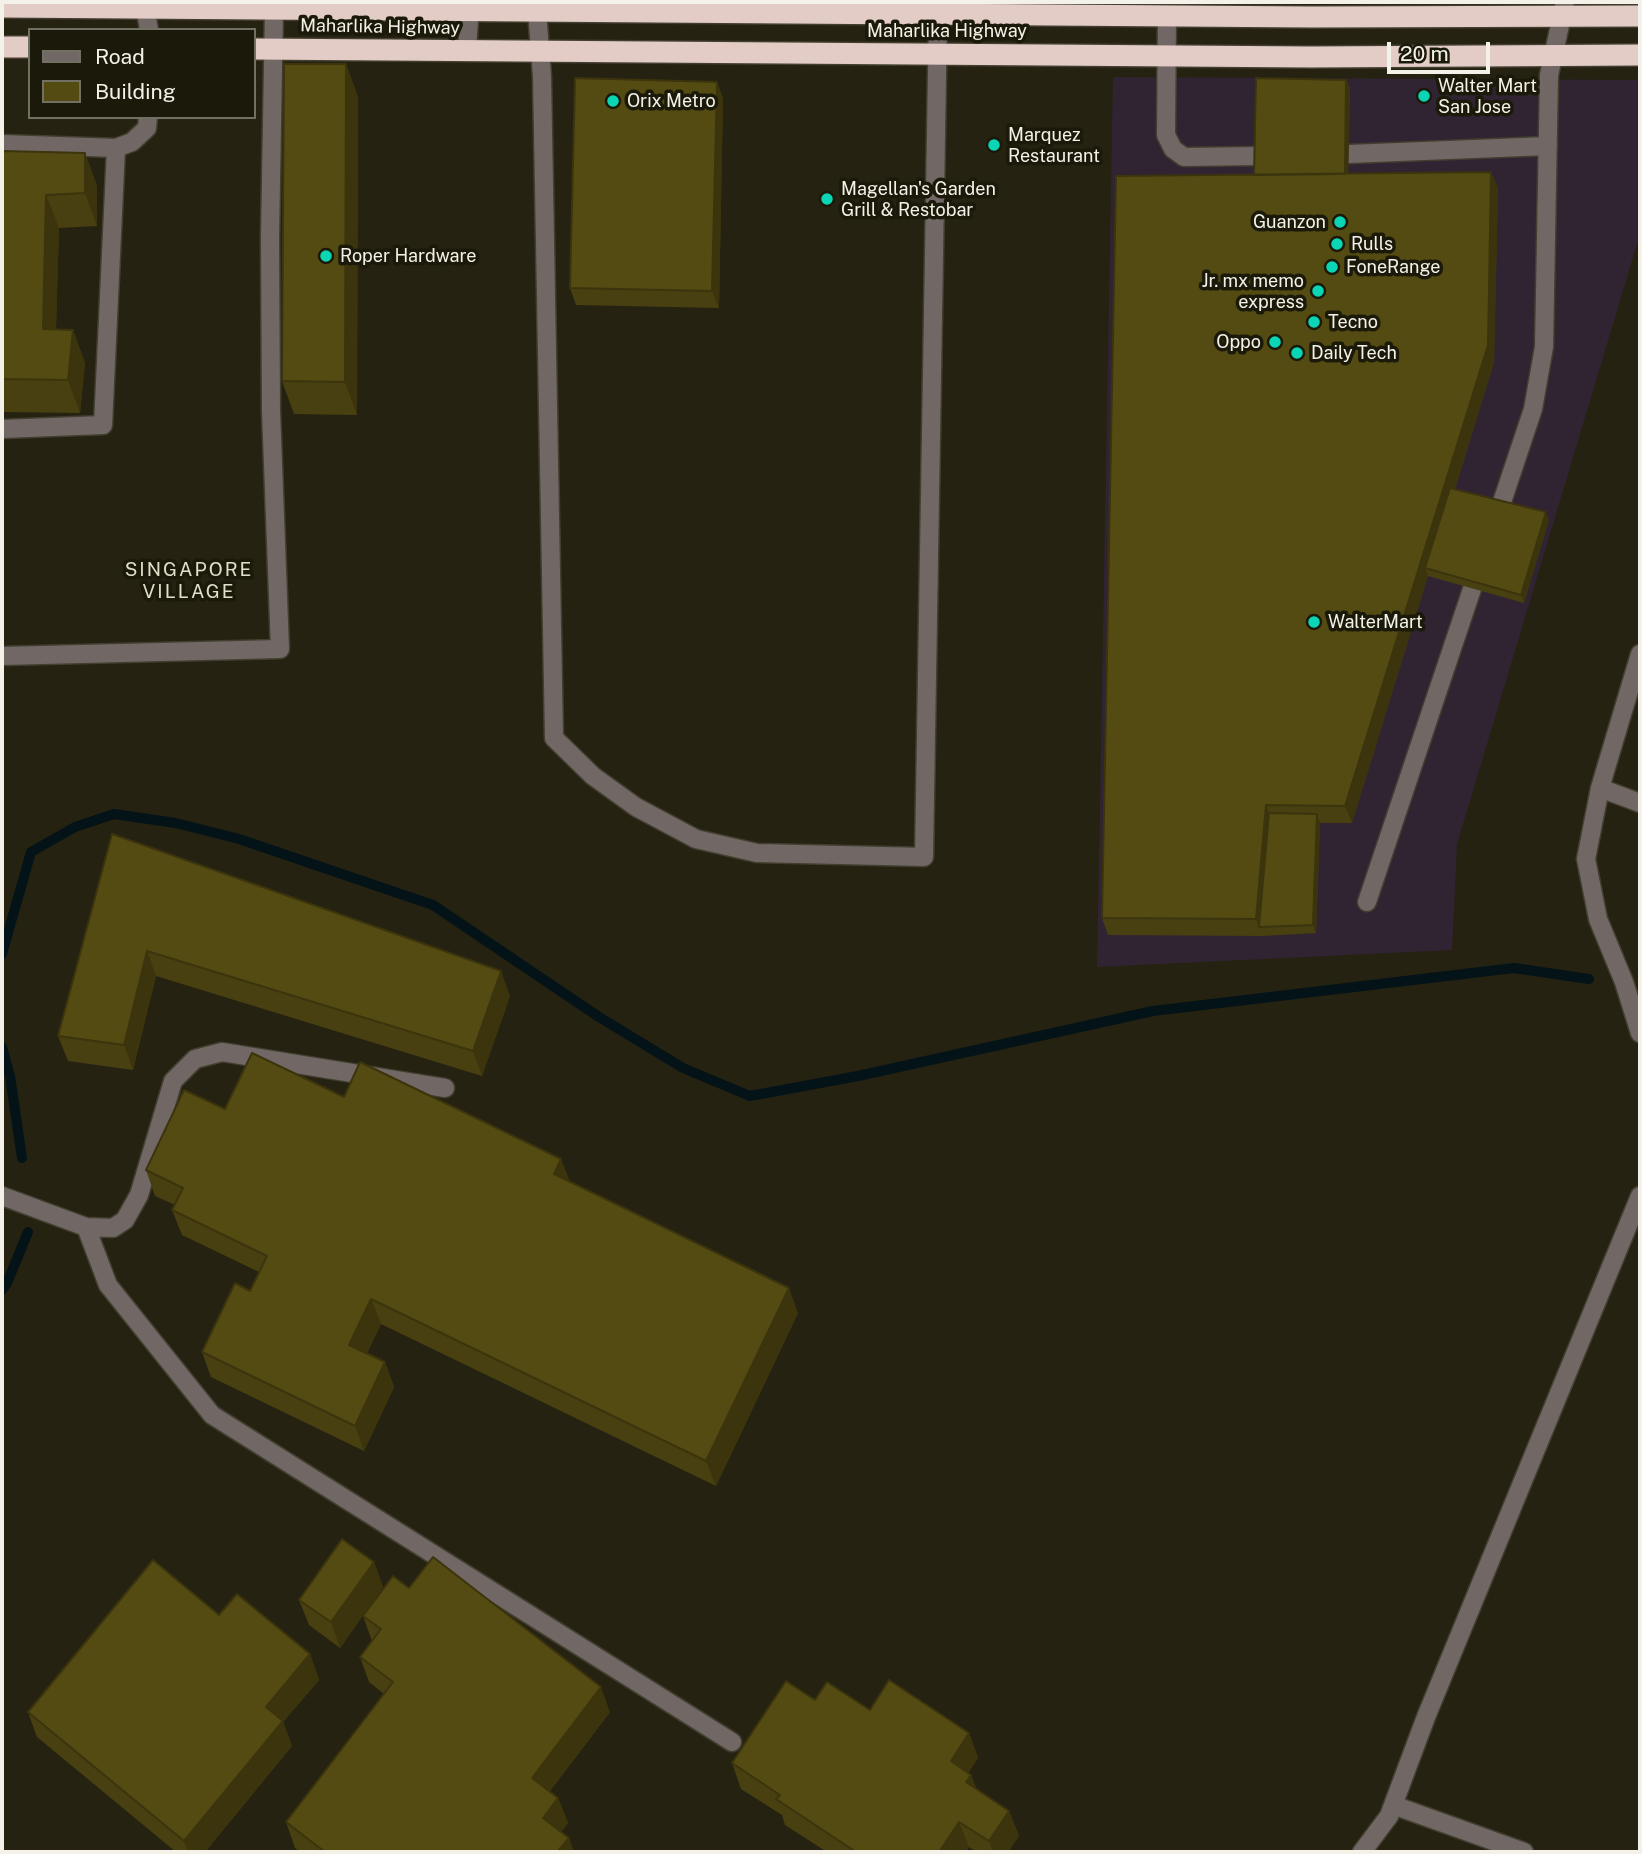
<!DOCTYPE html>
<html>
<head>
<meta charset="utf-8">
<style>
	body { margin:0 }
	#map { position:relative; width:1642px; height:1854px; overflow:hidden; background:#252212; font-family:"Public Sans",sans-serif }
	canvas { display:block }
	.frame { position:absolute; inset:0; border:4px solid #f4f2e8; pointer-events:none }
	.legend { position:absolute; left:28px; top:28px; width:228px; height:91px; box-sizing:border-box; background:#1b1909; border:2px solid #727062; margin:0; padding:9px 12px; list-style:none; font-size:21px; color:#f4f2e8 }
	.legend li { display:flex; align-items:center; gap:14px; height:35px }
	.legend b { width:35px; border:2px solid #727062 }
	.scale { position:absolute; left:1387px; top:42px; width:103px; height:32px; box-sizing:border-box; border:4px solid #f4f2e8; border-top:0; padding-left:9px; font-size:21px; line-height:24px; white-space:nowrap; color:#f4f2e8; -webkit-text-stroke:5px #1b1909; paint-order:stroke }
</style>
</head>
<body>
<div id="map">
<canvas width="1642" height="1854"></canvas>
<div class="frame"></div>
<ul class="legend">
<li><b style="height:9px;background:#716866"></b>Road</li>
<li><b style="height:19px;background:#544b13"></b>Building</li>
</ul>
<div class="scale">20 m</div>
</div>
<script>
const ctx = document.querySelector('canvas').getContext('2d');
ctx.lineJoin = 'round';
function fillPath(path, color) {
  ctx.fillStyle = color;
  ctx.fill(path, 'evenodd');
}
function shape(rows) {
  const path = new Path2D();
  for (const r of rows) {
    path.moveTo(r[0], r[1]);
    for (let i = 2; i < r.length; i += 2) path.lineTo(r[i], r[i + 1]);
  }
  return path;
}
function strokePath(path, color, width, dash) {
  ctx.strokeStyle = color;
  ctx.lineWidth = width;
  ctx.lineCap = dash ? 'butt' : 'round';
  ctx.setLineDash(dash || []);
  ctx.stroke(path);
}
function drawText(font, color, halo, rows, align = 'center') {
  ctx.font = font + ' "Public Sans",sans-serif';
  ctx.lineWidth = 7;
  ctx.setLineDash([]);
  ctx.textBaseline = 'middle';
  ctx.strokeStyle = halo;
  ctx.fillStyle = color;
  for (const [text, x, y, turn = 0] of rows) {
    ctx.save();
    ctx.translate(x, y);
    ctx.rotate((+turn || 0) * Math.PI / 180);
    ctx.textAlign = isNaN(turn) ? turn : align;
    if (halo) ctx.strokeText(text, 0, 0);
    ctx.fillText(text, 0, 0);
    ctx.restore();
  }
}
const commercial = shape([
	[1113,77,1640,80,1640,234,1457,844,1452,950,1097,967]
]);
const stream = shape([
	[2,954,31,852,75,827,114,814,176,823,239,839,433,905,599,1017,683,1068,750,1096,858,1076,1153,1011,1514,968,1589,979],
	[2,1047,10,1076,22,1158],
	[2,1290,7,1283,28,1232]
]);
const minor = shape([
	[145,7,149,30],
	[537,11,542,76,554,738,593,776,636,807,696,839,757,853,924,857,938,13],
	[1167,15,1166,135,1173,149,1184,157,1258,156],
	[467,51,470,2],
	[2,144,116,148,132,142,147,128,148,117],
	[1349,154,1548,146],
	[2,429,103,425,116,148],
	[1500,508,1533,409,1544,347,1549,75,1565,2],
	[1640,654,1600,788,1586,859,1598,919,1624,982,1640,1033],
	[2,656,280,649,271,411,270,238,274,9],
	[1600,788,1640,803],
	[1367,902,1472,589],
	[2,1196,86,1227,113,1228,125,1220,139,1195,173,1081,195,1059,222,1052,445,1088],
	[86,1227,108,1285,212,1415,732,1742],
	[1393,1805,1524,1852],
	[1362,1852,1389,1816,1426,1717,1640,1196]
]);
const highway = shape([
	[2,7,1312,17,1640,16],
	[2,47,30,47],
	[254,49,1311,57,1640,55]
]);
const wall = shape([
	[346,64,358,97,357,415,294,414,282,381],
	[1346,80,1350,88,1348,174,1491,172,1498,189,1494,362,1455,489,1549,520,1524,603,1428,576,1352,823,1320,823,1316,933,1262,936,1108,935,1102,918,1254,175],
	[717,82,723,99,719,308,576,305,570,288],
	[2,151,85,153,97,186,97,226,59,228,56,329,73,330,85,363,80,413,2,412],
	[112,834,510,996,482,1076,156,976,133,1070,68,1061,58,1036],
	[344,1097,570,1182,798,1313,716,1486,381,1324,367,1353,385,1362,394,1387,364,1451,211,1377,202,1352,250,1291,259,1272,182,1235,172,1210,175,1205,155,1196,146,1170,225,1109],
	[374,1562,383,1587,340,1648,309,1625,299,1600],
	[409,1588,610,1712,550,1791,558,1798,568,1823,561,1832,574,1852,301,1852,295,1848,286,1822,384,1694,369,1682,360,1657,372,1641,363,1616],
	[219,1615,310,1654,319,1680,283,1722,292,1746,205,1852,176,1852,37,1737,28,1712],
	[815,1700,870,1710,969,1733,978,1758,968,1773,971,1775,976,1788,1009,1811,1019,1836,1008,1852,977,1852,969,1847,965,1852,827,1852,785,1825,782,1815,741,1789,732,1763]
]);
const shadedWall = shape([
	[346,64,358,97,357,415,345,382],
	[1346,80,1350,88,1348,191,1345,182],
	[717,82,723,99,719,308,712,291],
	[85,153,97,186,97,226,85,193],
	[1491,172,1498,189,1494,362,1430,569,1425,568,1428,576,1352,823,1345,806],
	[46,195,59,228,55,361,43,329],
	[73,330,85,363,80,413,68,380],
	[1546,512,1549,520,1524,603,1521,595],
	[1266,805,1272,822,1259,927,1262,936,1256,919],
	[1317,814,1320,823,1316,933,1313,925],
	[147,951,156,976,133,1070,124,1045],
	[501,971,510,996,482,1076,473,1051],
	[561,1159,571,1184,554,1174],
	[789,1288,798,1313,716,1486,706,1461],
	[371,1299,381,1324,359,1370,349,1345],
	[385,1362,394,1387,364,1451,355,1426],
	[374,1562,383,1587,340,1648,331,1622],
	[310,1654,319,1680,283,1722,292,1746,205,1852,188,1852,184,1841,266,1707],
	[601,1687,610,1712,541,1803,532,1778],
	[969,1733,978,1758,960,1786,951,1761],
	[971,1775,980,1800,966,1782],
	[558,1798,568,1823,552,1843,543,1818],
	[1009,1811,1019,1836,1008,1852,993,1852,989,1841],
	[959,1822,969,1847,965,1852,939,1852],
	[569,1838,574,1852,557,1852]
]);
const building = shape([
	[284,64,346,64,345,382,282,381,284,64],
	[575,78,717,82,712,291,570,288,575,78],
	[1256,78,1346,80,1345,174,1254,175,1256,78],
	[2,151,85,153,85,193,46,195,43,329,73,330,68,380,2,379,2,151],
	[1491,172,1488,345,1345,806,1266,805,1256,919,1102,918,1116,176,1491,172],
	[1450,488,1546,512,1521,595,1425,568,1450,488],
	[1269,813,1317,814,1313,925,1259,927,1269,813],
	[112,834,501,971,473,1051,147,951,124,1045,58,1036,112,834],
	[252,1053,344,1097,360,1062,561,1159,554,1174,789,1288,706,1461,371,1299,349,1345,385,1362,355,1426,202,1352,235,1283,250,1291,267,1256,172,1210,183,1188,146,1170,184,1090,225,1109,252,1053],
	[342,1539,374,1562,331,1622,299,1600,342,1539],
	[433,1557,601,1687,532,1778,558,1798,543,1818,569,1838,557,1852,325,1852,286,1822,393,1682,360,1657,381,1629,363,1616,393,1576,409,1588,433,1557],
	[153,1560,219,1615,237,1594,310,1654,266,1707,283,1721,184,1841,28,1712,153,1560],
	[889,1680,969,1733,951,1761,971,1775,966,1782,1009,1811,989,1841,959,1822,939,1852,856,1852,776,1799,780,1795,732,1763,786,1681,815,1700,827,1682,870,1710,889,1680]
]);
const markers = [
	[1424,96,7,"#0ad5b5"],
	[613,101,7,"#0ad5b5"],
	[994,145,7,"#0ad5b5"],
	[827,199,7,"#0ad5b5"],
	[1340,222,7,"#0ad5b5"],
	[1337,244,7,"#0ad5b5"],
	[326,256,7,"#0ad5b5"],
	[1332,267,7,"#0ad5b5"],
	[1318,291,7,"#0ad5b5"],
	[1314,322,7,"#0ad5b5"],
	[1275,342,7,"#0ad5b5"],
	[1297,353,7,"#0ad5b5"],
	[1314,622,7,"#0ad5b5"]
];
const streetNames = [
	["Maharlika Highway",380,27,1],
	["Maharlika Highway",947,31]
];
const poiNames = [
	["Walter Mart",1438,86],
	["San Jose",1438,107],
	["Orix Metro",627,101],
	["Marquez",1008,135],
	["Restaurant",1008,156],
	["Magellan's Garden",841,189],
	["Grill & Restobar",841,210],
	["Guanzon",1326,222,"right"],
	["Rulls",1351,244],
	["Roper Hardware",340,256],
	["FoneRange",1346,267],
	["Jr. mx memo",1304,281,"right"],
	["express",1304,302,"right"],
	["Tecno",1328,322],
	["Oppo",1261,342,"right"],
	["Daily Tech",1311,353],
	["WalterMart",1328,622]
];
const neighbourhoodNames = [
	["SINGAPORE",189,570],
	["VILLAGE",189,592]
];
fillPath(commercial, '#302432');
strokePath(stream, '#031317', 10);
strokePath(minor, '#423f30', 21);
strokePath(highway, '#423f30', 24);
strokePath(minor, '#716866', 18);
strokePath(highway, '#e3ccc6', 21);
fillPath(wall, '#484010');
fillPath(shadedWall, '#3b340d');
fillPath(building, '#544b13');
strokePath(building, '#3b340d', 2);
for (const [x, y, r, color] of markers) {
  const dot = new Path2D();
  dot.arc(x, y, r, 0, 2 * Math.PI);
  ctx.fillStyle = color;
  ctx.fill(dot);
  strokePath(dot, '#1b1909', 2.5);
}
drawText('18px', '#f4f2e8', '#1b1909', streetNames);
drawText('18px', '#f4f2e8', '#1b1909', poiNames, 'left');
ctx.letterSpacing = '2px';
drawText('19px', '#e1dec9', '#1b1909', neighbourhoodNames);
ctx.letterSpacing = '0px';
</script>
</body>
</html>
